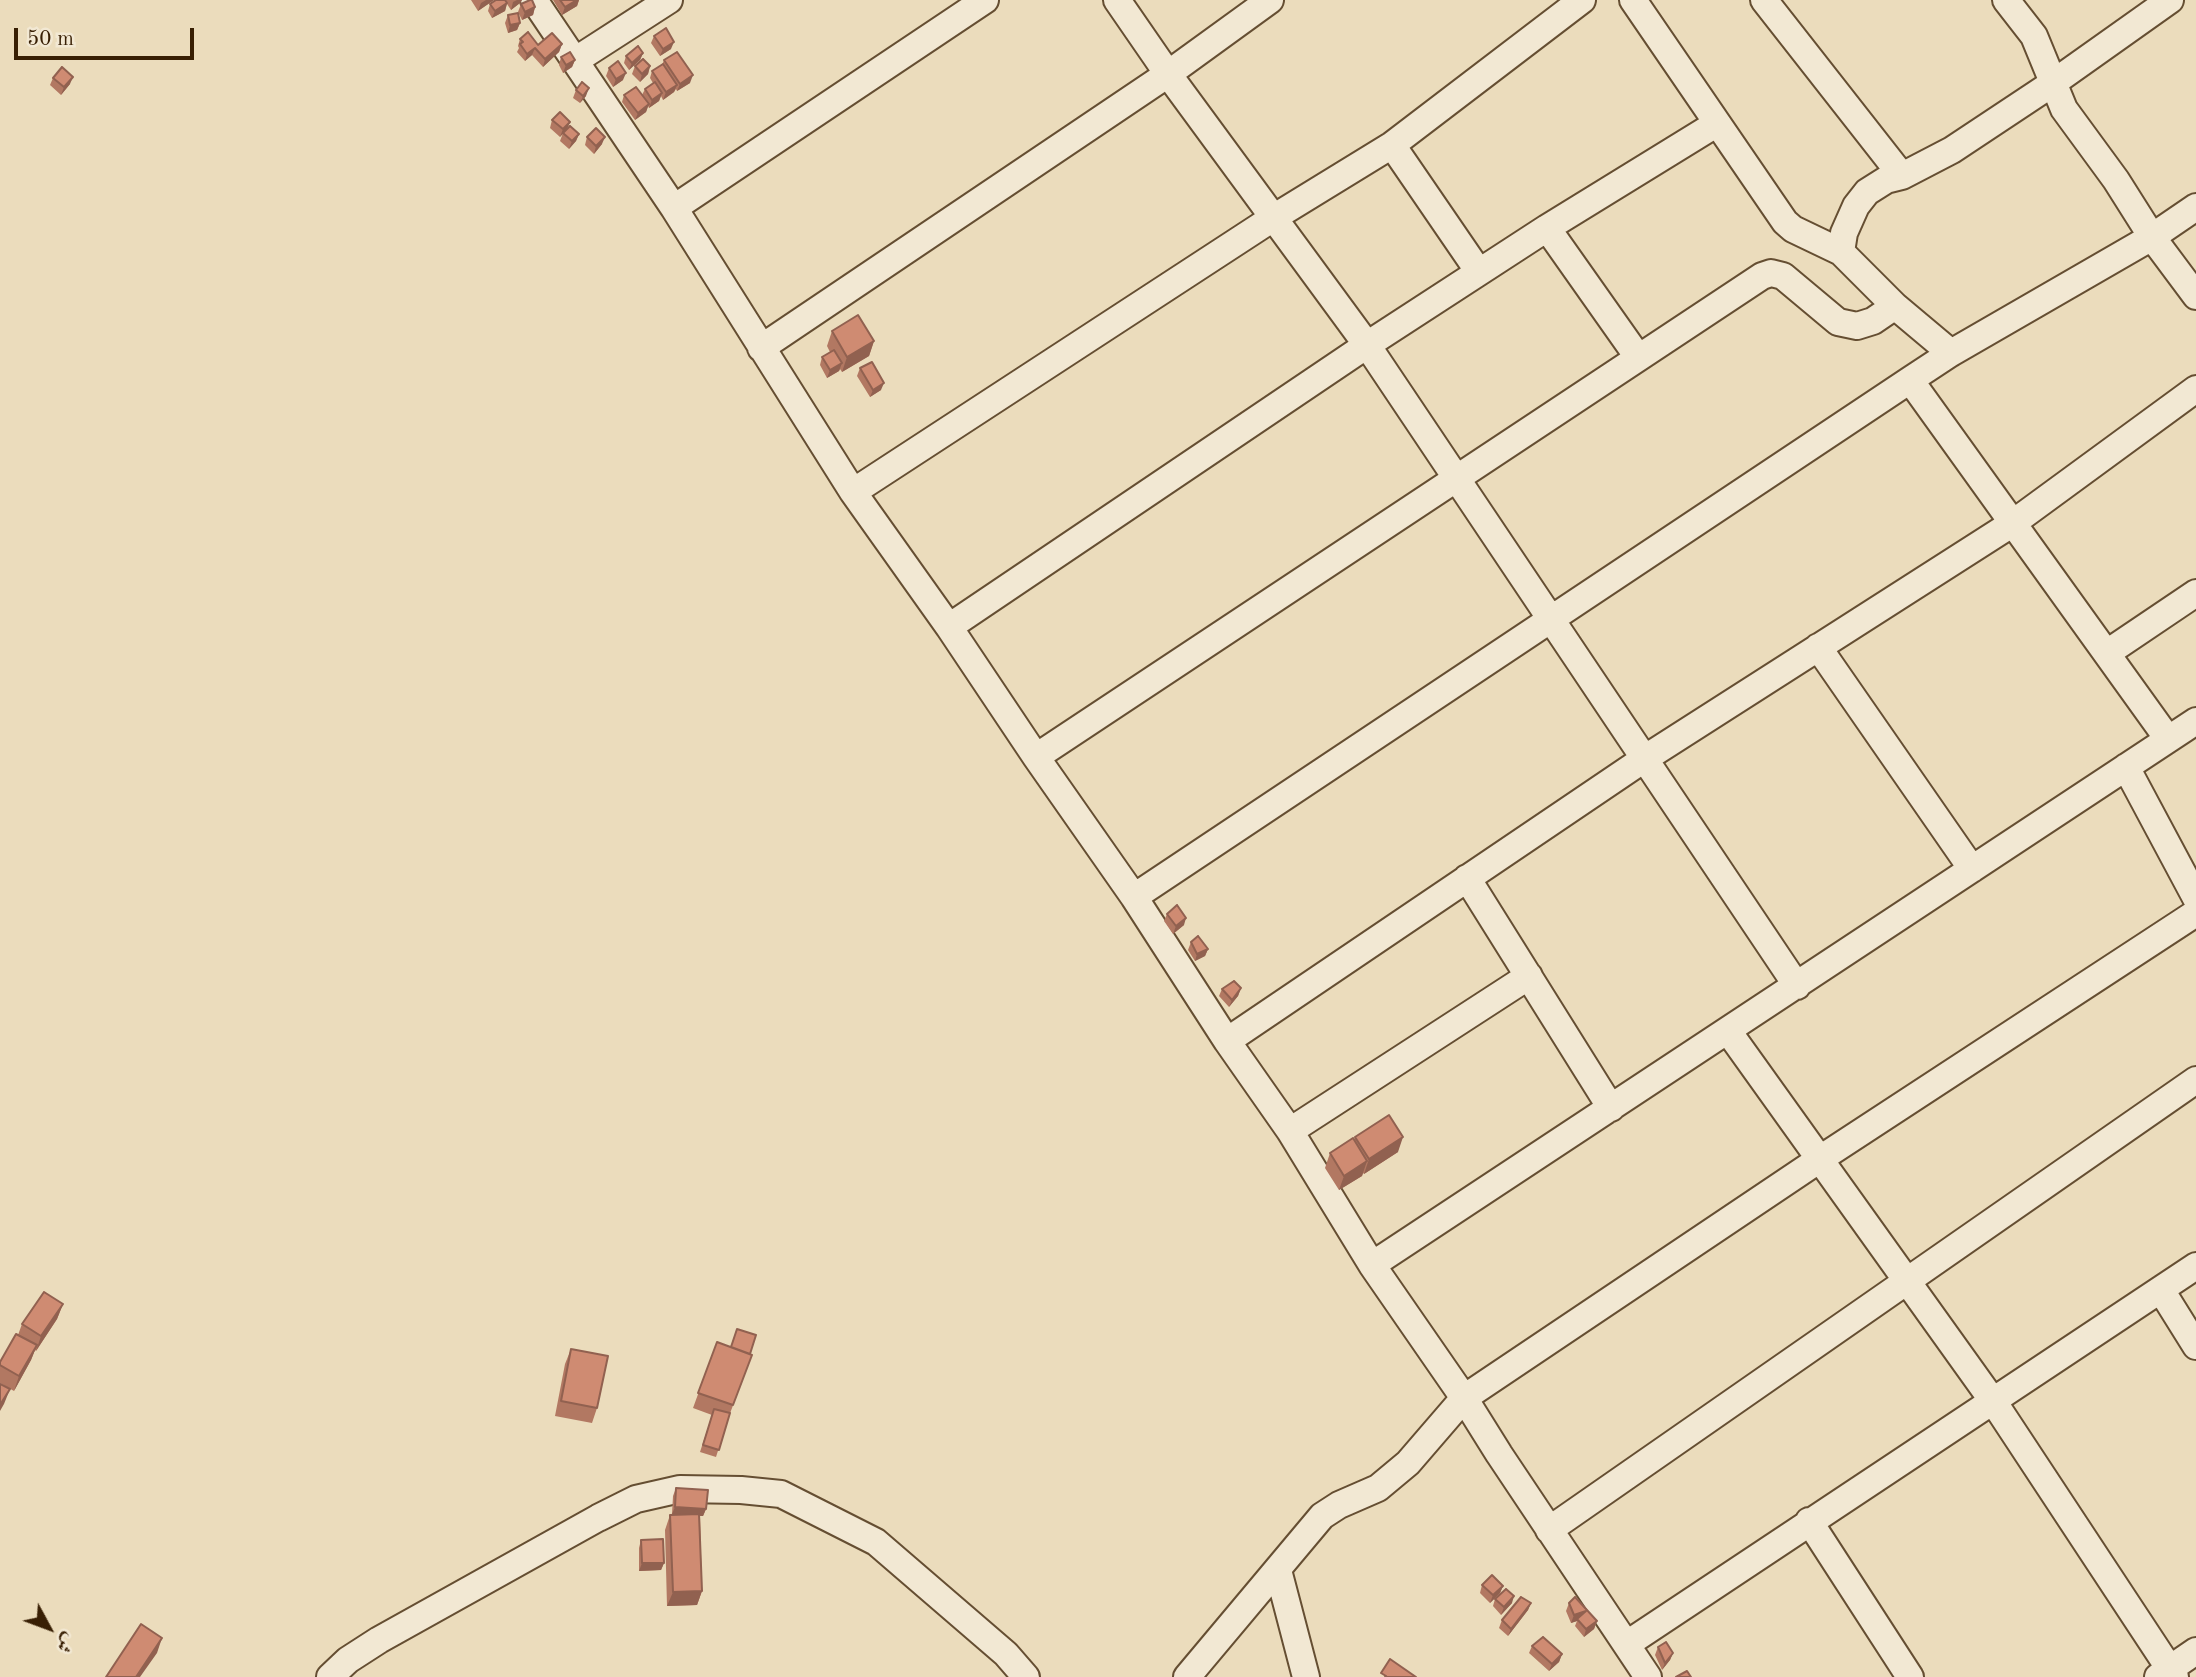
<!DOCTYPE html>
<html>
<head>
<meta charset="utf-8">
<style>
	body { margin:0 }
	#map { position:relative; width:2196px; height:1677px; overflow:hidden; background:#ebdcbc; font-family:"Old Standard TT",Amiri,serif }
	canvas { display:block }
	.north { position:absolute; left:14px; top:1593px; width:70px; height:70px; -webkit-text-stroke:5px #f2e8d3; paint-order:stroke; rotate:131deg; font-size:19px; font-weight:700; line-height:28px; text-align:center; color:#381f04 }
	.north::after { content:''; display:block; margin:auto; width:24px; height:32px; background:#381f04; clip-path:polygon(50% 0,100% 100%,50% 72%,0 100%) }
	.scale { position:absolute; left:14px; top:28px; width:180px; height:32px; box-sizing:border-box; border:4px solid #381f04; border-top:0; padding-left:9px; font-size:21px; line-height:24px; white-space:nowrap; color:#381f04; -webkit-text-stroke:5px #f2e8d3; paint-order:stroke }
</style>
</head>
<body>
<div id="map">
<canvas width="2196" height="1677"></canvas>
<div class="north">ش</div>
<div class="scale">50 m</div>
</div>
<script>
const ctx = document.querySelector('canvas').getContext('2d');
ctx.lineJoin = 'round';
function shape(rows) {
  const path = new Path2D();
  for (const r of rows) {
    path.moveTo(r[0], r[1]);
    for (let i = 2; i < r.length; i += 2) path.lineTo(r[i], r[i + 1]);
  }
  return path;
}
function strokePath(path, color, width, dash) {
  ctx.strokeStyle = color;
  ctx.lineWidth = width;
  ctx.lineCap = dash ? 'butt' : 'round';
  ctx.setLineDash(dash || []);
  ctx.stroke(path);
}
function fillPath(path, color) {
  ctx.fillStyle = color;
  ctx.fill(path, 'evenodd');
}
const minor = shape([
	[534,0,674,208,853,492,949,627,1036,757,1134,897,1227,1041,1290,1131,1372,1265,1464,1398,1499,1454,1648,1677],
	[1117,0,1168,74,1367,345,1797,986],
	[1633,0,1785,222,1793,229,1841,252,1895,306,1951,353],
	[1764,0,1902,176],
	[2006,0,2034,36,2064,109,2116,180,2152,237,2196,296],
	[576,60,669,0],
	[1392,145,1479,272],
	[674,208,985,0],
	[1547,228,1638,357],
	[1841,252,1844,233,1856,206,1867,192,1886,180,1902,176,1952,150,2053,83,2170,0],
	[761,348,1168,74,1270,0],
	[1910,380,2168,739],
	[853,492,1273,218,1392,145,1582,0],
	[949,627,1367,345,1547,228,1716,124],
	[1818,647,1972,869],
	[2107,653,2196,593],
	[1036,757,1762,276,1771,273,1783,276,1838,322,1857,326,1873,321,1895,306],
	[2126,767,2196,898],
	[1467,878,1611,1108],
	[1134,897,1910,380,1951,353,2152,237,2196,207],
	[1728,1031,1995,1404,2175,1677],
	[1227,1041,1644,759,2013,523,2196,389],
	[1290,1131,1529,976],
	[1372,1265,2196,721],
	[2161,1290,2196,1346],
	[1809,1521,1910,1677],
	[1549,1530,2196,1080],
	[1278,1570,1306,1677],
	[1627,1644,2196,1266],
	[330,1677,348,1660,379,1640,598,1518,636,1499,680,1489,741,1490,781,1494,876,1542,1006,1654,1026,1677],
	[1187,1677,1322,1516,1339,1505,1378,1488,1408,1463,1464,1398,1820,1159,2196,913],
	[2158,1677,2196,1651]
]);
const wall = shape([
	[471,0,494,0,478,11],
	[496,0,522,0,520,3,511,10,507,4,505,11,492,18,488,11,490,4],
	[553,0,579,0,577,6,562,15],
	[521,4,535,7,533,15,522,20,518,12],
	[508,15,520,23,517,30,508,33,505,23],
	[654,36,671,49,660,56,651,43],
	[520,39,538,45,562,44,559,52,543,67,532,55,525,61,517,52,519,48,518,46],
	[643,53,640,60,629,70,624,63,626,56],
	[561,57,575,60,572,67,563,73,559,65],
	[664,60,690,83,677,91,676,89,674,92,663,100,661,96,659,101,649,108,648,106,646,112,635,120,622,102,624,95,642,95,645,89,653,83,650,78,652,71,662,65],
	[635,66,650,66,648,74,640,82,632,74],
	[609,68,623,80,613,87,606,76],
	[53,78,70,84,61,95,50,85],
	[576,90,586,96,580,103,573,98],
	[552,120,570,122,567,129,560,137,550,128],
	[563,133,579,134,576,141,569,149,560,141],
	[587,137,602,144,594,154,585,145],
	[832,331,874,341,869,356,842,372,840,369,839,371,827,378,820,365,822,357,830,352,827,346],
	[860,368,881,390,870,397,857,376],
	[1167,914,1184,925,1173,934,1164,921],
	[1191,942,1208,949,1205,956,1195,961,1188,950],
	[1241,988,1238,996,1229,1007,1219,996,1222,989],
	[1355,1137,1398,1152,1364,1174,1363,1173,1362,1176,1339,1190,1325,1168,1330,1153,1354,1141],
	[63,1304,57,1319,36,1351,35,1350,31,1360,14,1391,0,1383,0,1362,18,1335,22,1324],
	[717,1342,752,1355,729,1416,716,1457,700,1452,712,1415,693,1408],
	[571,1349,597,1408,592,1423,555,1416,565,1364],
	[676,1488,706,1509,703,1516,700,1516,702,1591,697,1605,667,1606,665,1530,670,1515,682,1515,672,1514,673,1496],
	[641,1540,664,1563,661,1570,639,1571,639,1548],
	[1482,1585,1503,1586,1500,1593,1490,1603,1480,1593],
	[1495,1599,1512,1603,1501,1615,1493,1606],
	[1531,1603,1528,1610,1508,1636,1499,1628,1502,1620],
	[1569,1603,1597,1621,1594,1629,1584,1637,1575,1626,1577,1621,1571,1623,1566,1611],
	[1532,1646,1562,1654,1559,1662,1549,1671,1529,1653],
	[1658,1647,1673,1653,1670,1660,1662,1670,1655,1655]
]);
const shadedWall = shape([
	[486,0,494,0,478,11,481,3],
	[517,0,522,0,520,3,511,10,513,2],
	[577,0,579,0,577,6,562,15,565,7],
	[507,3,505,11,492,18,495,11],
	[535,7,533,15,522,20,525,12],
	[520,23,517,30,508,33,510,25],
	[674,42,671,49,660,56,663,49],
	[562,44,559,52,543,67,545,59],
	[535,48,532,55,525,61,527,54],
	[643,53,640,60,629,70,632,63],
	[575,60,572,67,563,73,566,65],
	[650,66,648,74,640,82,642,74],
	[626,73,623,80,613,87,616,79],
	[693,75,690,83,677,91,680,84],
	[73,77,70,84,61,95,64,87],
	[677,85,674,92,663,100,666,92],
	[589,88,586,96,580,103,583,96],
	[662,93,659,101,649,108,652,100],
	[649,104,646,112,635,120,638,113],
	[570,122,567,129,560,137,563,129],
	[579,134,576,141,569,149,572,141],
	[605,137,602,144,594,154,596,146],
	[874,341,869,356,842,372,847,357],
	[842,363,839,371,827,378,830,370],
	[884,383,881,390,870,397,873,390],
	[1186,918,1184,925,1173,934,1176,926],
	[1208,949,1205,956,1195,961,1197,954],
	[1241,988,1238,996,1229,1007,1232,1000],
	[1403,1137,1398,1152,1364,1174,1369,1159],
	[1367,1161,1362,1176,1339,1190,1344,1176],
	[63,1304,57,1319,36,1351,41,1336],
	[37,1345,31,1360,14,1391,19,1376],
	[10,1389,4,1404,0,1411,0,1405],
	[675,1507,706,1509,703,1516,672,1514],
	[642,1563,664,1563,661,1570,639,1571],
	[1503,1586,1500,1593,1490,1603,1493,1595],
	[702,1591,697,1605,667,1606,673,1592],
	[1514,1596,1512,1603,1501,1615,1504,1607],
	[1531,1603,1528,1610,1508,1636,1511,1629],
	[1586,1611,1577,1619,1577,1621,1571,1623,1574,1615],
	[1597,1621,1594,1629,1584,1637,1586,1629],
	[162,1638,157,1653,140,1677,136,1677],
	[1673,1653,1670,1660,1662,1670,1665,1663],
	[1562,1654,1559,1662,1549,1671,1552,1664]
]);
const building = shape([
	[496,0,505,0,507,3,495,11,490,4,496,0],
	[530,0,532,0,535,7,525,12,521,4,530,0],
	[560,0,577,0,565,7,560,0],
	[518,13,520,23,510,25,508,15,518,13],
	[666,28,674,42,663,49,654,36,666,28],
	[528,32,538,45,552,33,562,44,545,59,535,48,527,54,520,44,523,42,520,39,528,32],
	[638,46,643,53,632,63,626,56,638,46],
	[570,52,575,60,566,65,561,57,570,52],
	[677,52,693,75,680,84,664,60,677,52],
	[643,59,650,66,642,74,635,66,643,59],
	[618,61,626,73,616,79,609,68,618,61],
	[663,64,677,85,666,92,652,71,663,64],
	[62,67,73,77,64,87,53,78,62,67],
	[582,82,589,88,583,96,576,90,582,82],
	[655,82,662,93,652,100,645,89,655,82],
	[636,87,649,104,638,113,624,95,636,87],
	[560,112,570,122,563,129,552,120,560,112],
	[570,126,579,134,572,141,563,133,570,126],
	[596,128,605,137,596,146,587,137,596,128],
	[858,315,874,341,847,357,832,331,858,315],
	[834,350,842,363,830,370,822,357,834,350],
	[872,362,884,383,873,390,860,368,872,362],
	[1177,905,1186,918,1176,926,1167,914,1177,905],
	[1198,936,1208,949,1197,954,1191,942,1198,936],
	[1234,981,1241,988,1232,1000,1222,989,1234,981],
	[1389,1115,1403,1137,1369,1159,1355,1137,1389,1115],
	[1353,1138,1367,1161,1344,1176,1330,1153,1353,1138],
	[44,1292,63,1304,41,1336,22,1324,44,1292],
	[737,1329,756,1335,750,1354,731,1347,737,1329],
	[16,1334,37,1345,19,1376,0,1365,0,1362,16,1334],
	[717,1342,752,1355,733,1405,698,1393,717,1342],
	[571,1349,608,1356,597,1408,561,1401,571,1349],
	[0,1384,10,1389,0,1405,0,1384],
	[714,1409,730,1413,719,1450,703,1445,714,1409],
	[676,1488,708,1490,706,1509,675,1507,676,1488],
	[699,1514,702,1591,673,1592,670,1515,699,1514],
	[663,1539,664,1563,642,1563,641,1540,663,1539],
	[1492,1575,1503,1586,1493,1595,1482,1585,1492,1575],
	[1506,1589,1514,1596,1504,1607,1495,1599,1506,1589],
	[1521,1597,1531,1603,1511,1629,1502,1620,1521,1597],
	[1575,1597,1597,1621,1586,1629,1577,1619,1586,1611,1574,1615,1569,1603,1575,1597],
	[141,1624,162,1638,136,1677,106,1677,141,1624],
	[1543,1637,1562,1654,1552,1664,1532,1646,1543,1637],
	[1666,1642,1673,1653,1665,1663,1658,1647,1666,1642],
	[1390,1659,1416,1677,1385,1677,1386,1676,1381,1673,1390,1659],
	[1687,1671,1691,1677,1676,1677,1687,1671]
]);
strokePath(minor, '#654e32', 30);
strokePath(minor, '#f2e8d3', 26);
fillPath(wall, '#b27862');
fillPath(shadedWall, '#916150');
fillPath(building, '#cf8b72');
strokePath(building, '#916150', 2);
</script>
</body>
</html>
